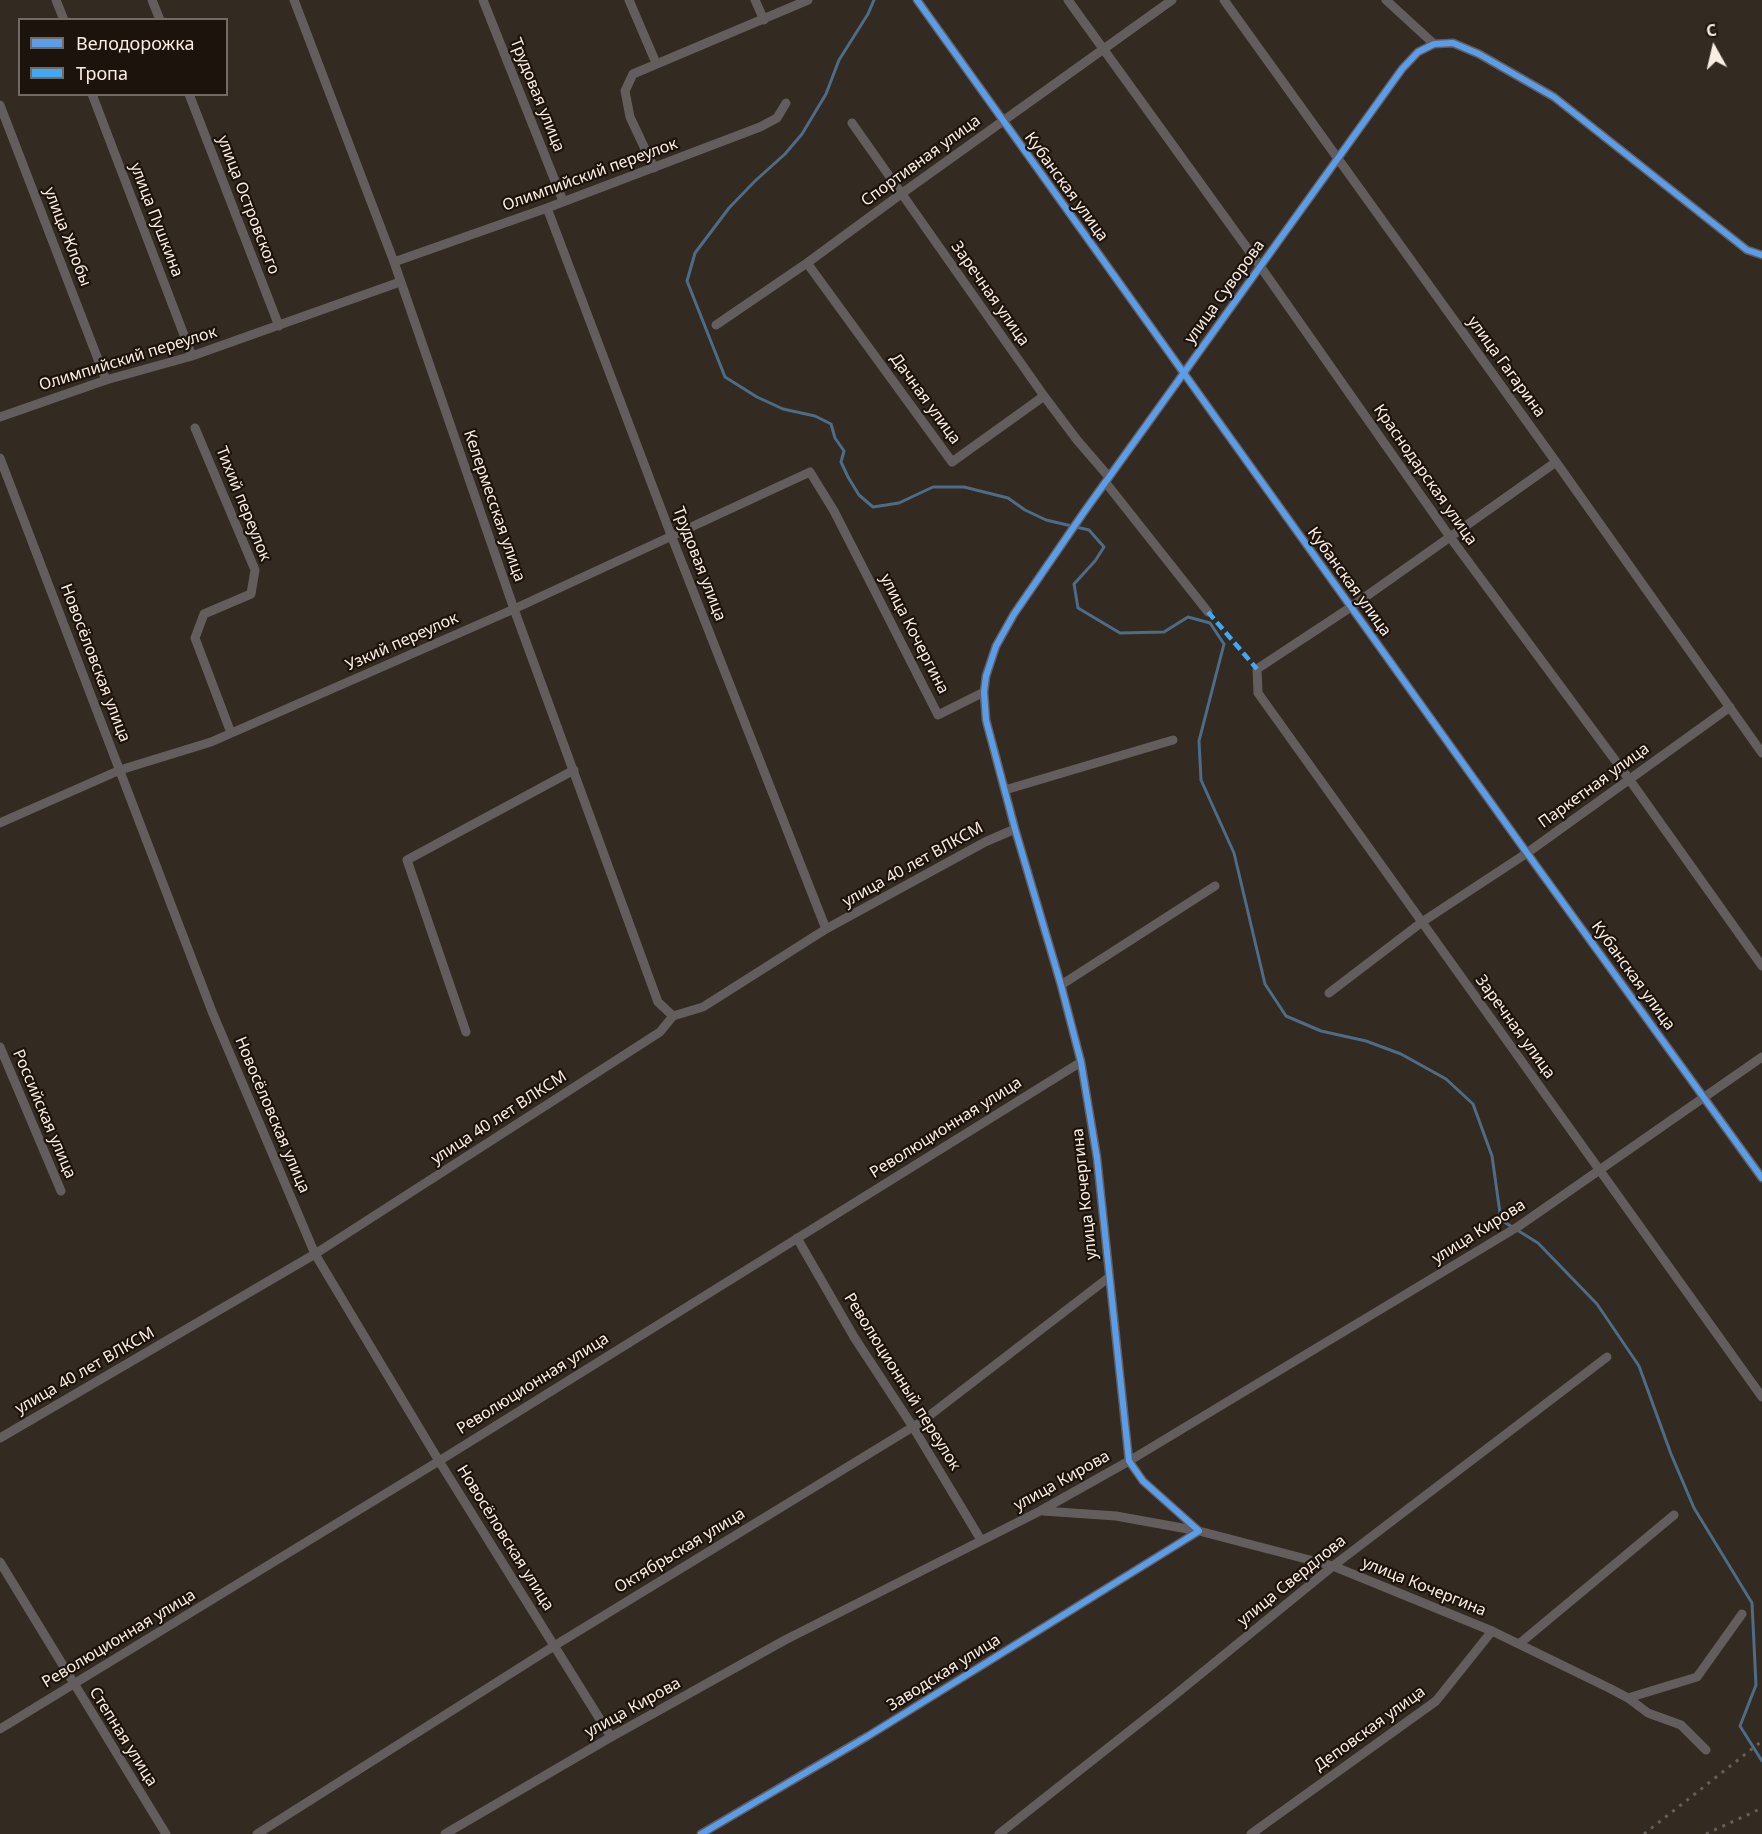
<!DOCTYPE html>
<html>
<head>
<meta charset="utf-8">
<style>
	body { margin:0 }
	#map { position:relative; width:1762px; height:1834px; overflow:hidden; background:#332a21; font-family:"Noto Sans",sans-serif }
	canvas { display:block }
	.legend { position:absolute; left:18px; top:18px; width:210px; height:78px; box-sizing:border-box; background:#1c130d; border:2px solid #756a63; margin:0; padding:8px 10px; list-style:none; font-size:18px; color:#faede3 }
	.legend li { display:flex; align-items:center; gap:12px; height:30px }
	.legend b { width:30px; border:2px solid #756a63 }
	.north { position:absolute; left:1684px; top:18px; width:60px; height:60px; -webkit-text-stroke:4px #1c130d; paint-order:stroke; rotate:352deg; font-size:16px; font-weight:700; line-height:24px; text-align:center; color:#faede3 }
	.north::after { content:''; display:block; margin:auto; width:21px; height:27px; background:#faede3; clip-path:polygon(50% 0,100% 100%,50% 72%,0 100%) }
</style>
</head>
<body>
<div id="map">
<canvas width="1762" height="1834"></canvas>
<ul class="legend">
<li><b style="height:8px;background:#5a9eea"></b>Велодорожка</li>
<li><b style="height:8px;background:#3fa9f5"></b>Тропа</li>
</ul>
<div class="north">С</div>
</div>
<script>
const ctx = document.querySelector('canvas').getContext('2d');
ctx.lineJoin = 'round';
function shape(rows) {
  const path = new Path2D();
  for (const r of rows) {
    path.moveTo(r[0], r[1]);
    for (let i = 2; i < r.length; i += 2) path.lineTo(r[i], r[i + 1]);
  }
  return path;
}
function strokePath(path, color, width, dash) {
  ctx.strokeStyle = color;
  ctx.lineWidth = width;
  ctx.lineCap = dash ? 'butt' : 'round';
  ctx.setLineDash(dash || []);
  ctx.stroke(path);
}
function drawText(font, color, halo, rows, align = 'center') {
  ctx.font = font + ' "Noto Sans",sans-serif';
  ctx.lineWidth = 4.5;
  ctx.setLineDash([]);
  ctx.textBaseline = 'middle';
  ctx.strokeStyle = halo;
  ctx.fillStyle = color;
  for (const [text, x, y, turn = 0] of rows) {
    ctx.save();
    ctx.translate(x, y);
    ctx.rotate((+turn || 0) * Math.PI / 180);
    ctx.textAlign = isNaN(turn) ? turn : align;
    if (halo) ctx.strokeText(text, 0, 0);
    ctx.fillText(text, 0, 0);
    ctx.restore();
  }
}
const stream = shape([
	[874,0,868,14,839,60,826,94,802,134,785,154,755,181,729,208,695,253,687,281,725,377,757,397,783,409,815,416,831,424,835,438,844,451,841,462,848,477,859,495,873,507,899,503,933,487,964,487,1008,498,1025,510,1046,520,1089,530,1104,547,1095,561,1074,584,1078,608,1120,633,1164,632,1188,617,1210,623,1224,644,1199,741,1201,780,1234,853,1265,984,1286,1016,1321,1031,1366,1041,1401,1054,1446,1079,1473,1104,1492,1156,1501,1220,1538,1243,1597,1304,1639,1366,1671,1454,1694,1508,1752,1603,1756,1685,1740,1726,1762,1761]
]);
const minor = shape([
	[56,0,64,20],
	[152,0,160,20],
	[294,0,394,262,514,609,658,1002,673,1016],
	[483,0,563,201],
	[629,0,656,63],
	[755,0,764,20],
	[917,0,1527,853,1762,1178],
	[1068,0,1260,266,1450,537,1629,779,1762,966],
	[1224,0,1556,462,1762,753],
	[1386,0,1434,44],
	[92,94,192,356],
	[189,94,279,326],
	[0,105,106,380],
	[852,123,1044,396,1077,440,1109,477],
	[654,168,630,117,625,91,633,74,808,0],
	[547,208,671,535,826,929],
	[394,262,547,208,760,127,777,118,786,103],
	[807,263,952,462,1044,396],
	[716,325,807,263,901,194,1172,0],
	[0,417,106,380,192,356,400,282],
	[195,428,255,570,251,594,204,614,195,638,231,733],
	[0,458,213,1014,315,1254,439,1461,611,1737],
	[1556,462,1351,607,1257,669,1258,693,1762,1397],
	[1106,483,1208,612],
	[1005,790,1173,740],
	[0,823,120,770,211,742,514,609,810,472,834,511,938,715,984,692],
	[1061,985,1215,886],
	[1329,993,1422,922,1527,853,1730,707],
	[466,1032,407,860,574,770],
	[0,1047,61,1191],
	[797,1238,854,1337,913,1427,981,1540],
	[0,1438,315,1254,660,1032,673,1016,703,1007,826,929,985,842,1015,829],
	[1043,1511,1116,1516,1199,1531,1333,1566,1492,1631,1609,1688,1628,1698,1648,1713,1681,1725,1706,1750],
	[0,1562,166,1834],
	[1519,1644,1674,1515],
	[1628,1698,1697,1677,1742,1614],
	[0,1729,439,1461,1081,1062],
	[257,1834,554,1646,921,1422,1108,1278],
	[445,1834,611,1737,785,1640,1040,1511,1129,1461,1519,1226,1762,1057],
	[701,1834,868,1736,1199,1531,1143,1481,1129,1461,1097,1158,1081,1062,1061,985,1015,829,986,720,984,692,986,676,996,646,1014,614,1084,512,1402,69,1418,52,1434,44,1453,43,1479,54,1554,97,1747,250,1762,255],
	[999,1834,1170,1699,1333,1566,1607,1357],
	[1251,1834,1436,1701,1492,1631]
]);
const rail = shape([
	[1644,1834,1762,1741],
	[1706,1834,1762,1808]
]);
const quiet = shape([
	[1208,612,1257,669]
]);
const cycleway = shape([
	[917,0,1527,853,1762,1178],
	[701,1834,868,1736,1199,1531,1143,1481,1129,1461,1097,1158,1081,1062,1061,985,1015,829,986,720,984,692,986,676,996,646,1014,614,1084,512,1402,69,1418,52,1434,44,1453,43,1479,54,1554,97,1747,250,1762,255]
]);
const streetNames = [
	["Трудовая улица",537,95,68],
	["Спортивная улица",921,161,-36],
	["Олимпийский переулок",590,175,-20],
	["Кубанская улица",1066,187,54],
	["улица Островского",248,205,69],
	["улица Пушкина",156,220,69],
	["улица Жлобы",67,237,69],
	["улица Суворова",1225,292,-54],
	["Заречная улица",990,294,55],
	["Олимпийский переулок",128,359,-17],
	["улица Гагарина",1506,367,54],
	["Дачная улица",925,399,54],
	["Краснодарская улица",1425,475,55],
	["Тихий переулок",243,504,68],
	["Келермесская улица",494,506,71],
	["Трудовая улица",699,564,69],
	["Кубанская улица",1349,582,54],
	["улица Кочергина",914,634,63],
	["Узкий переулок",402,642,-24],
	["Новосёловская улица",95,663,69],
	["Паркетная улица",1594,786,-36],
	["улица 40 лет ВЛКСМ",913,865,-29],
	["Кубанская улица",1633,976,54],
	["Заречная улица",1515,1027,54],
	["Российская улица",44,1114,67],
	["Новосёловская улица",272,1115,67],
	["улица 40 лет ВЛКСМ",499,1118,-33],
	["Революционная улица",946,1128,-32],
	["улица Кочергина",1085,1194,-96],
	["улица Кирова",1479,1232,-32],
	["улица 40 лет ВЛКСМ",85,1371,-30],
	["Революционный переулок",902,1382,58],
	["Революционная улица",533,1384,-32],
	["улица Кирова",1062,1481,-29],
	["Новосёловская улица",505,1538,58],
	["Октябрьская улица",680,1551,-31],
	["улица Свердлова",1292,1581,-39],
	["улица Кочергина",1424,1587,22],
	["Революционная улица",119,1639,-31],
	["Заводская улица",944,1673,-32],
	["улица Кирова",633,1708,-29],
	["Деповская улица",1370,1729,-36],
	["Степная улица",123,1737,58]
];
strokePath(stream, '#4c6c87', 3);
strokePath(minor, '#645d5d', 9);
strokePath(rail, '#66605c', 3, [3, 6]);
strokePath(quiet, '#3fa9f5', 4.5, [9, 4.5]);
strokePath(cycleway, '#5a9eea', 6);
drawText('16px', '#faede3', '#1c130d', streetNames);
</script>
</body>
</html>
